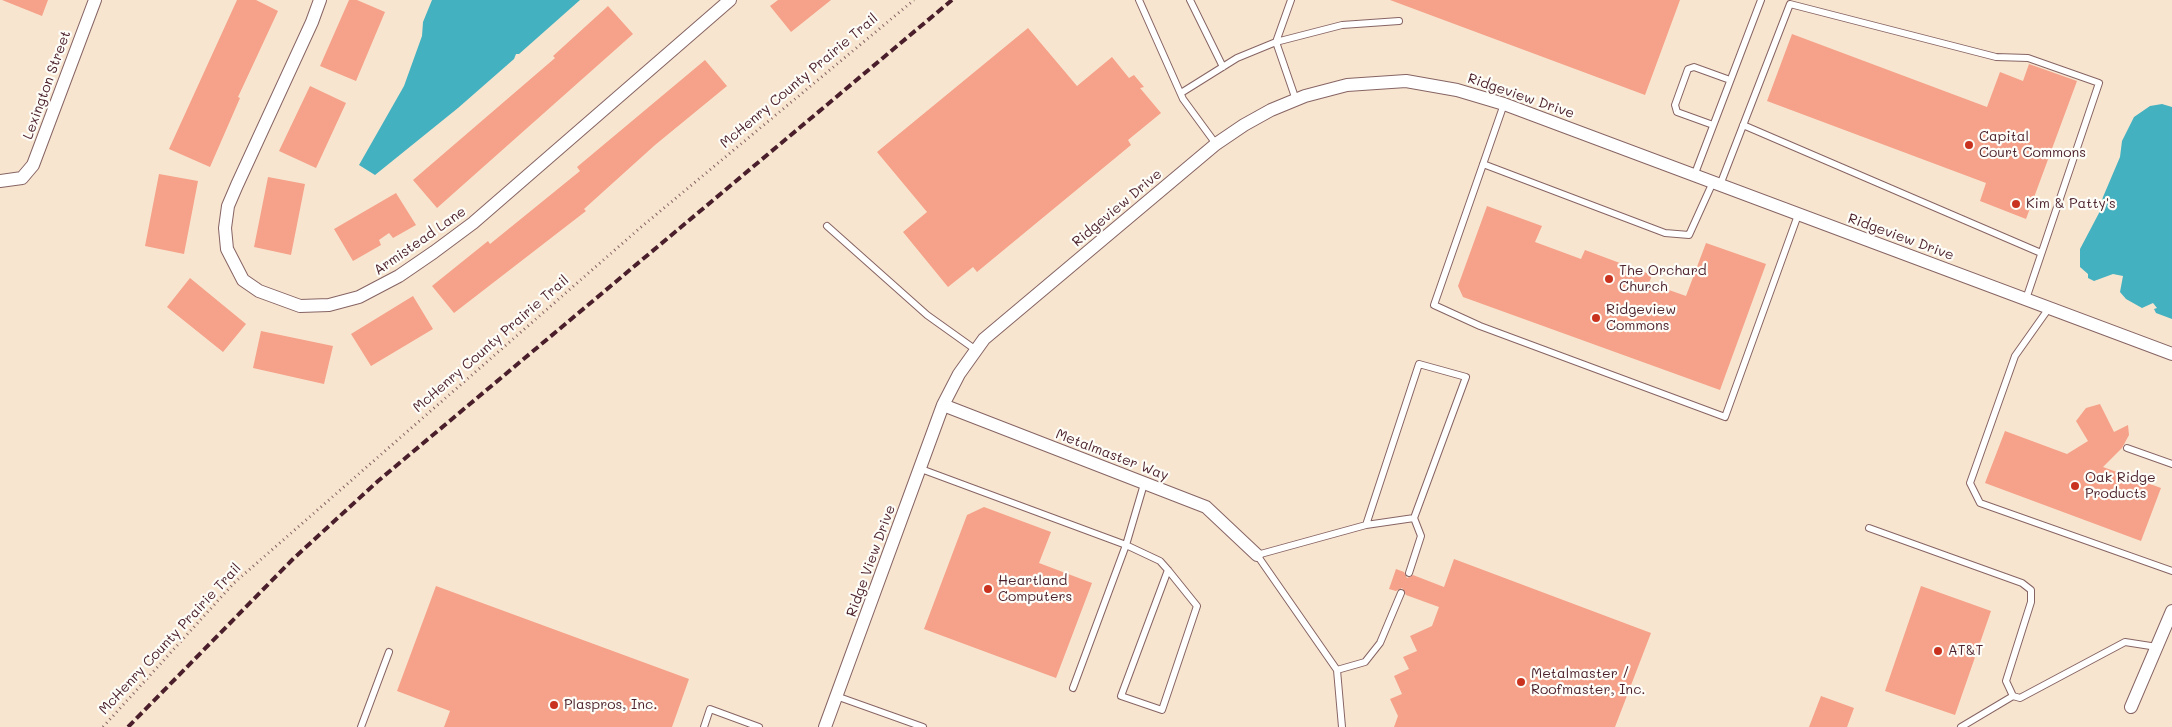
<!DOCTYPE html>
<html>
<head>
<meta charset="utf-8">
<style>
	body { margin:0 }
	canvas { display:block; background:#f7e5cf }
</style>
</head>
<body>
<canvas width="2172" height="727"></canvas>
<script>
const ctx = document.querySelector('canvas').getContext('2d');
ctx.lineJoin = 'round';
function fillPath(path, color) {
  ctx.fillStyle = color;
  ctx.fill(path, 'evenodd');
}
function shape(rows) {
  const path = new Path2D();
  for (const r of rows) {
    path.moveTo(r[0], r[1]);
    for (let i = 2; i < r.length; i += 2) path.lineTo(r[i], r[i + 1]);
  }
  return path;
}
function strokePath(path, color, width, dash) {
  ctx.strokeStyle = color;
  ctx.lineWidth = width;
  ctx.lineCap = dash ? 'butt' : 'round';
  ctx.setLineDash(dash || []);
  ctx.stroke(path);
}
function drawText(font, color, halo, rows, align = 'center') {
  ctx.font = font + ' Mali,sans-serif';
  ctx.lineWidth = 4.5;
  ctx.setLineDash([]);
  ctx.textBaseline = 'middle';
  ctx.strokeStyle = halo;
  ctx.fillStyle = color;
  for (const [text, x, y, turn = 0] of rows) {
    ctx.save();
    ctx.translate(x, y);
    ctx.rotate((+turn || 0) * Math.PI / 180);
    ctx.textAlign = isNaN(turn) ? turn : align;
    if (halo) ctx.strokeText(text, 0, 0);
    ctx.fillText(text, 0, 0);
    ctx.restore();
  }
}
const water = shape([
	[432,0,580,0,519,54,516,54,514,59,458,108,375,175,359,165,404,86,422,36,423,22],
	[2162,104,2172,107,2172,319,2156,313,2154,309,2157,308,2153,303,2142,308,2126,299,2120,292,2123,276,2113,274,2094,281,2088,278,2088,274,2080,267,2080,249,2099,213,2103,197,2120,157,2122,141,2134,117,2150,106]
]);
const building = shape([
	[2,0,48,0,42,16],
	[237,0,256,0,278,11,238,97,240,98,210,167,169,149],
	[349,0,357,0,385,12,356,81,320,66],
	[778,0,831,0,791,32,770,6],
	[1390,0,1680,0,1645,95],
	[608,6,633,34,437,208,413,180,555,58,553,56],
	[1028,28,1077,86,1112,57,1129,78,1134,75,1144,87,1140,88,1161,113,1128,140,1131,145,977,272,973,267,948,287,903,232,927,212,877,152],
	[1792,34,1987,107,2000,72,2023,81,2029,64,2077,81,2026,219,1980,201,1986,183,1767,101],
	[705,60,727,86,655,145,584,209,586,211,454,313,432,286,488,241,490,244,580,171,577,167],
	[310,86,346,103,316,168,279,151],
	[159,174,198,181,184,254,145,246],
	[268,177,305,184,291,255,254,247],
	[396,193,416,225,393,238,389,233,379,240,381,245,353,261,334,229],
	[1487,206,1542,226,1535,242,1581,259,1585,250,1652,275,1649,283,1686,296,1706,243,1766,264,1720,390,1463,297,1458,286],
	[190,278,246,324,223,352,167,307],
	[413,296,433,329,371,366,351,334],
	[261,331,333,346,324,384,253,368],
	[2100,404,2114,432,2128,425,2129,435,2122,448,2103,467,2161,488,2141,541,1985,483,2005,431,2067,454,2088,441,2076,421,2086,408],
	[984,507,1051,532,1039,563,1092,583,1056,678,924,629,967,515],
	[1454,559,1651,633,1615,727,1394,727,1398,716,1390,699,1402,694,1394,676,1409,669,1403,657,1417,651,1410,636,1432,626,1439,607,1406,595,1402,588,1396,591,1389,589,1396,569,1404,572,1407,578,1413,575,1444,587],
	[436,586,689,679,672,727,444,727,450,711,397,691],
	[1921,586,1991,611,1955,715,1885,691],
	[1821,696,1854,708,1847,727,1809,727]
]);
const path = shape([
	[103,727,234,583,640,228,914,0]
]);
const lane = shape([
	[1139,0,1183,99,1216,144],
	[1190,0,1223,67],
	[1291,0,1276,42,1296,100],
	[1181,93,1237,58,1276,42,1342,25,1399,21],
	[1504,104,1434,305,1480,326,1725,417,1798,215],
	[1713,125,1677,112,1675,105,1688,69,1694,67,1730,80],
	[1743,125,2041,253],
	[1483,164,1665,233,1689,235,1713,182],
	[1694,176,1761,0],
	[1720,185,1790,4,1996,57,2028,58,2099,83,2026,299],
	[827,226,927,315,976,350],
	[2049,308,2015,356,1970,483,1980,503,2172,571],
	[2127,448,2172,464],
	[921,469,1126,545,1144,484],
	[1366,525,1414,518,1466,377,1419,364,1366,525,1257,555,1337,670,1365,662,1380,643,1401,593],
	[1869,528,2022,583,2031,590,2031,602,2006,681,2013,696,2020,698,2125,642,2157,647],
	[1409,573,1421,536,1414,518],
	[1337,670,1342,727],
	[1073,688,1126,545,1160,561,1168,570,1197,606,1162,710,1121,696,1168,570],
	[836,696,923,727],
	[361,727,389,652],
	[704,727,710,709,759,727],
	[1961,727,2013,696]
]);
const street = shape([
	[320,0,312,22,237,185,228,206,225,228,227,249,243,280,259,291,300,306,329,305,359,297,399,276,434,252,473,223,730,0],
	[0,181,22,178,33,165,95,0],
	[943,405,1206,507,1257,555],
	[2131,707,2172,611],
	[825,727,943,405,959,374,984,339,1216,144,1244,125,1271,110,1305,96,1347,85,1406,81,1457,90,1504,104,2172,354]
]);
const rail = shape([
	[128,727,293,559,378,481,952,0]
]);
const markers = [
	[1969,145,5,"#c8321e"],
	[2016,204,5,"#c8321e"],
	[1609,279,5,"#c8321e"],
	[1596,318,5,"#c8321e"],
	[2075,486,5,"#c8321e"],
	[988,589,5,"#c8321e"],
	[1938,651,5,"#c8321e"],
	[1521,682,5,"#c8321e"],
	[554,705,5,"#c8321e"]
];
const streetNames = [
	["McHenry County Prairie Trail",799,81,-40],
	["Lexington Street",47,85,-70],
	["Ridgeview Drive",1521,96,19],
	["Ridgeview Drive",1117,208,-40],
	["Ridgeview Drive",1901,237,20],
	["Armistead Lane",420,241,-35],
	["McHenry County Prairie Trail",491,344,-41],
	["Metalmaster Way",1112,455,21],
	["Ridge View Drive",871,561,-70],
	["McHenry County Prairie Trail",170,639,-47]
];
const poiNames = [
	["Capital",1979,137],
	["Court Commons",1979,153],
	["Kim & Patty's",2026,204],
	["The Orchard",1619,271],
	["Church",1619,287],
	["Ridgeview",1606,310],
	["Commons",1606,326],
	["Oak Ridge",2085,478],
	["Products",2085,494],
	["Heartland",998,581],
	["Computers",998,597],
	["AT&T",1948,651],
	["Metalmaster /",1531,674],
	["Roofmaster, Inc.",1531,690],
	["Plaspros, Inc.",564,705]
];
fillPath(water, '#44b1c0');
fillPath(building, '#f6a189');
strokePath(lane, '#876464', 8);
strokePath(street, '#876464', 14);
strokePath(path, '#876464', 3, [1, 4]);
strokePath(lane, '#fff', 6);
strokePath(street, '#fff', 12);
strokePath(rail, '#4a1f2b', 4, [8, 4]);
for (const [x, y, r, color] of markers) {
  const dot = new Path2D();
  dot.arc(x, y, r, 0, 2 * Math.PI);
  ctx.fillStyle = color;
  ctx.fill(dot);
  strokePath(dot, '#fdfcf7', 2);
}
drawText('14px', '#4a1f2b', '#fdfcf7', streetNames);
drawText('14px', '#4a1f2b', '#fdfcf7', poiNames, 'left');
</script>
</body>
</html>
